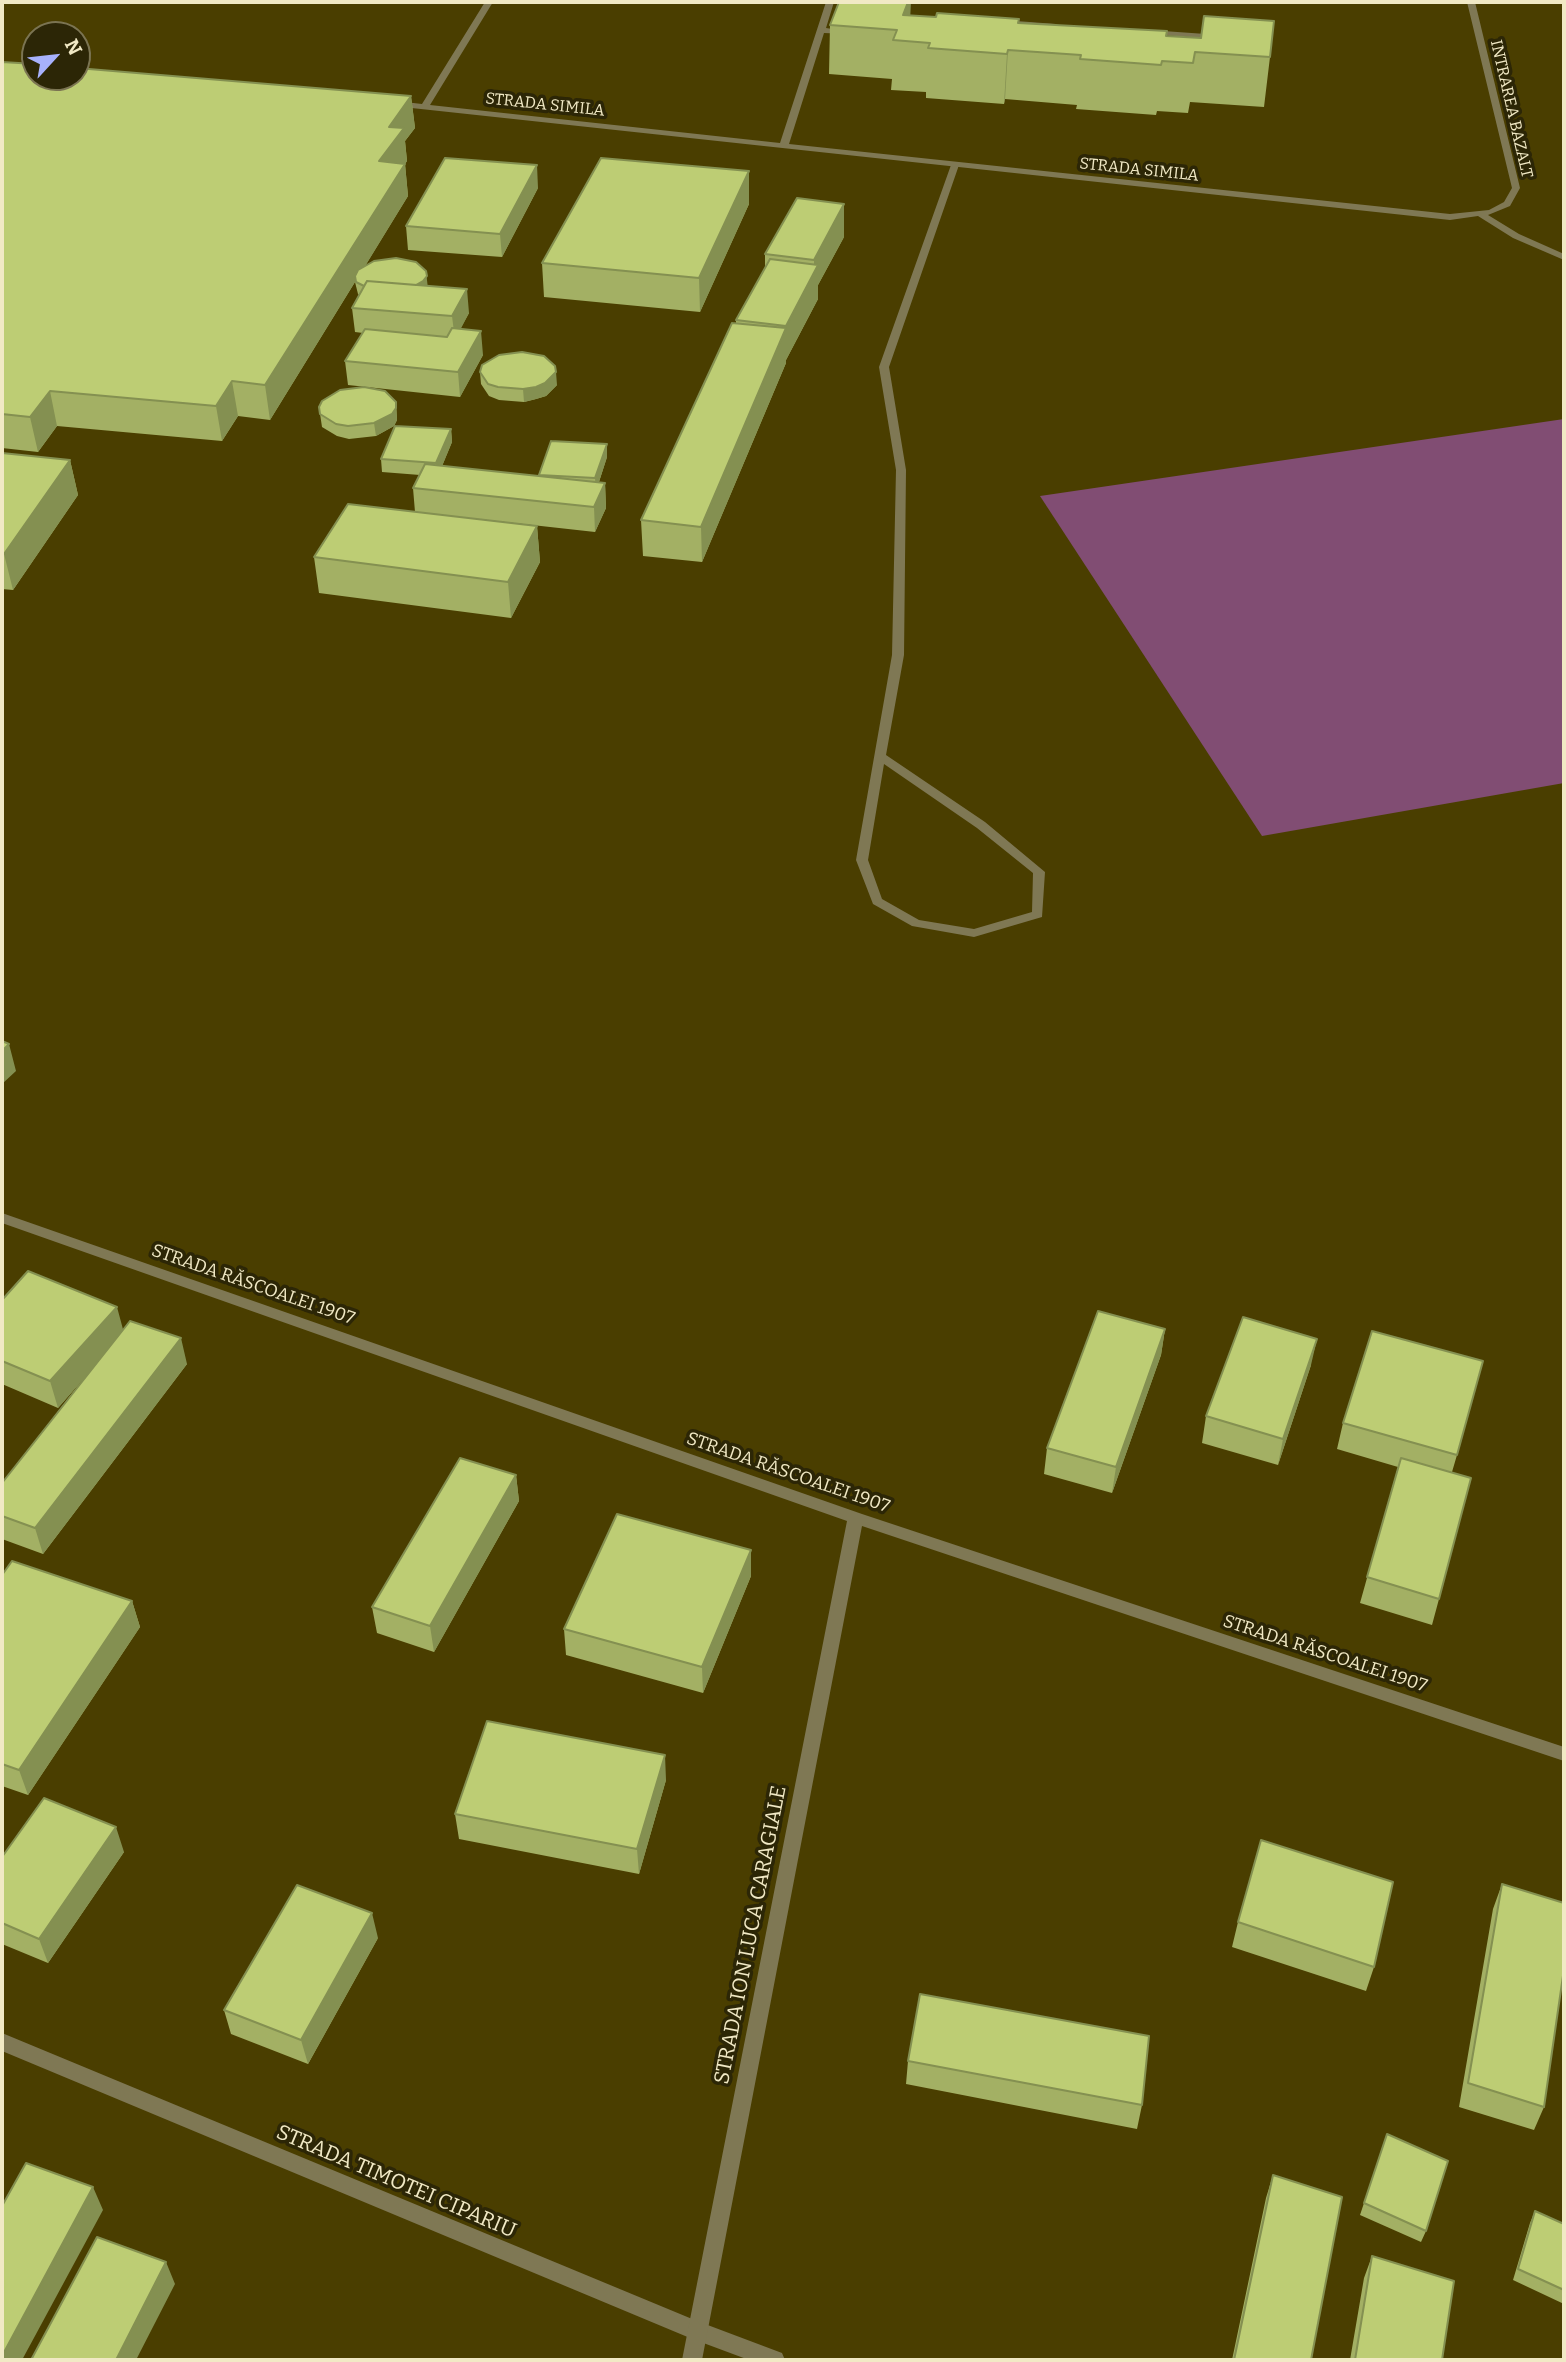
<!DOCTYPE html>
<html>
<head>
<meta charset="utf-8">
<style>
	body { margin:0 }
	#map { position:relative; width:1566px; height:2362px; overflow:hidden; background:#4a3e00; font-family:Bitter,serif }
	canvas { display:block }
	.frame { position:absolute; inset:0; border:4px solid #f1e9c5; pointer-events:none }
	.north { position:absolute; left:21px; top:21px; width:70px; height:70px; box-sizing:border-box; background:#2c2606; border:2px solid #7b7452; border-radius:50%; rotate:63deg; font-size:19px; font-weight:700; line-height:28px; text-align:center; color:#f1e9c5 }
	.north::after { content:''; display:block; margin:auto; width:24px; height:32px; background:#a7b1fc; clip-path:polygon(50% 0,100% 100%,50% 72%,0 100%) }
</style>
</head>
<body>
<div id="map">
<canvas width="1566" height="2362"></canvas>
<div class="frame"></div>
<div class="north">N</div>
</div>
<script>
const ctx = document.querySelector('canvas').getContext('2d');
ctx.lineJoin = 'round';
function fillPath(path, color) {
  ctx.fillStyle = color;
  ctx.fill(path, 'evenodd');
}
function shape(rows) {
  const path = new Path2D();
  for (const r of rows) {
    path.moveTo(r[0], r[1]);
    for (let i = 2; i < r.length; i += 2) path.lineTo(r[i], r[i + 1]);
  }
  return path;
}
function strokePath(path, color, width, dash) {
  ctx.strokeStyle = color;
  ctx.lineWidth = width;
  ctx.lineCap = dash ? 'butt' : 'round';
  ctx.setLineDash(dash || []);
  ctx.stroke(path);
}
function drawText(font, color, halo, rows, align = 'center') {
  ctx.font = font + ' Bitter,serif';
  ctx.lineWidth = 7;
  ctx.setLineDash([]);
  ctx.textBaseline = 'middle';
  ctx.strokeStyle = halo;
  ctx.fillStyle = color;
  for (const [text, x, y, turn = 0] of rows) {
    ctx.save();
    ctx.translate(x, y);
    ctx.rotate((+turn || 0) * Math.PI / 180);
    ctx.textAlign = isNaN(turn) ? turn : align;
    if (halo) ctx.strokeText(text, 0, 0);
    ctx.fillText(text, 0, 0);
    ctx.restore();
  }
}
const green = shape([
	[1564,419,1564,783,1262,836,1040,496]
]);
const service = shape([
	[1003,20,1056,24,1060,26,1056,28,1000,24,1000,20,1003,20],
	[1149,30,1220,35,1224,37,1220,39,1146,34,1145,32,1149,30],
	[955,162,959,165,889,367,906,470,904,655,886,755,985,822,1045,872,1042,917,974,937,912,926,873,904,856,860,892,655,896,470,879,367,951,165,955,162],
	[884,764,977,828,1033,873,1032,912,974,929,919,920,882,899,868,860,884,764]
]);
const minor = shape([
	[485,2,493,2,430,105,780,143,826,2,834,2,826,28,851,32,847,34,824,33,789,144,1450,214,1489,210,1504,202,1512,188,1467,2,1475,2,1520,188,1510,206,1488,215,1519,234,1564,254,1564,260,1513,238,1478,216,1450,220,393,106,393,102,396,101,422,104,485,2],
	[2,2033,697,2321,782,2353,785,2360,749,2360,690,2338,2,2051,2,2033]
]);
const tertiary = shape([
	[2,1213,862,1514,1564,1747,1564,1761,862,1526,702,2360,682,2360,847,1521,2,1223,2,1213]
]);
const wall = shape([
	[910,15,1167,36,1270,57,1264,107,1190,102,1188,113,1157,111,1156,115,1076,109,1077,105,1005,99,1004,104,926,98,926,92,891,90,892,79,829,74,830,25],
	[2,62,411,96,415,128,405,141,407,161,405,164,408,196,365,266,428,286,469,313,460,329,483,355,460,397,348,385,345,361,363,333,355,332,352,308,359,295,358,294,355,282,270,420,238,416,222,441,57,426,38,452,2,448],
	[749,171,749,204,700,312,544,297,542,263],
	[538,188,502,257,408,250,406,226],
	[844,237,818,285,818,299,786,360,786,363,702,562,643,556,641,520,736,323,736,320,765,268,765,254],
	[480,372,557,385,546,396,536,399,524,402,499,400,489,396,481,384],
	[396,402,397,420,394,426,376,436,349,439,337,436,322,427,319,407],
	[451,429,452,442,442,466,539,476,539,475,607,457,599,482,605,483,606,508,595,532,478,519,537,526,540,562,511,618,319,593,314,557,415,512,413,488,420,475,382,472,381,459],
	[2,453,70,460,78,495,13,590,2,589],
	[2,1300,187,1364,43,1554,2,1539,2,1483,85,1377,58,1408,2,1384],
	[1165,1329,1161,1355,1112,1493,1044,1474,1047,1448],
	[1311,1365,1278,1465,1202,1443,1206,1416],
	[1343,1423,1457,1455,1452,1472,1439,1599,1432,1625,1360,1603,1398,1467,1337,1449],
	[516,1475,519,1501,434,1652,377,1633,372,1607],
	[751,1550,751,1576,703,1693,566,1655,564,1629],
	[2,1575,132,1601,140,1627,28,1795,2,1786],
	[666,1780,639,1874,459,1839,455,1814],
	[124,1852,48,1963,2,1944,2,1857],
	[1502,1884,1544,2107,1534,2130,1459,2107,1493,1909],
	[1238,1922,1374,1967,1366,1991,1232,1947],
	[378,1938,308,2064,231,2034,224,2010],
	[908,2061,1142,2105,1137,2129,906,2084],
	[1387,2134,1426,2231,1421,2242,1360,2215],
	[1273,2175,1311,2360,1232,2360,1266,2198],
	[1535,2211,1564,2224,1564,2304,1513,2280,1530,2223],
	[1372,2256,1442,2360,1350,2360,1364,2278]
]);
const shadedWall = shape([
	[908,2,911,2,909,41,903,15],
	[1008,50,1005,99,1004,104,1007,54],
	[411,96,415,128,405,141,407,161,383,194,379,161,389,127],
	[405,164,408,196,356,281,355,276,355,282,270,420,265,385],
	[537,165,538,188,502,257,500,234],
	[749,171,749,204,700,312,699,278],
	[844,204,844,237,818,285,818,299,786,360,786,326,814,274,814,260],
	[426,271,428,289,406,290],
	[467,289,469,313,455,340,452,316],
	[786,328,786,363,702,562,701,527],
	[481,331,483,355,460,397,458,372],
	[556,372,557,385,546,396,536,399,524,402,523,389],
	[232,381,238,416,222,441,216,406],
	[50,391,57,426,38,452,30,417],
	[396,402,397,420,394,426,376,436,374,423],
	[451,429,452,442,438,476,436,463],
	[607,444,607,457,596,491,595,478],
	[70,460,78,495,13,590,4,554],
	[605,483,606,508,595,532,594,507],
	[537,526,540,562,511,618,508,582],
	[9,1044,16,1071,2,1084,2,1051],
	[117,1307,124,1333,58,1408,50,1381],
	[1165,1329,1161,1355,1112,1493,1116,1467],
	[181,1338,187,1364,43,1554,35,1528],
	[1317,1339,1311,1365,1278,1465,1283,1439],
	[516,1475,519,1501,434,1652,430,1626],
	[751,1550,751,1576,703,1693,702,1667],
	[132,1601,140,1627,28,1795,19,1770],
	[665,1755,666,1780,639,1874,637,1849],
	[116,1827,124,1852,48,1963,39,1939],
	[372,1913,378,1938,308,2064,301,2040],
	[93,2187,103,2210,22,2360,2,2360,2,2356],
	[166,2262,175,2284,136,2360,116,2360]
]);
const building = shape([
	[839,2,908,2,903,15,936,17,937,13,1019,19,1018,23,1167,31,1166,36,1201,38,1204,16,1274,21,1270,57,1195,52,1193,63,1162,61,1161,65,1080,59,1081,55,1008,50,1007,54,928,48,930,43,893,40,897,30,830,25,839,2],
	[2,62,35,64,35,77,77,77,77,68,411,96,389,127,404,128,379,161,405,164,265,385,232,381,216,406,50,391,30,417,2,414,2,62],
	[445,158,537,165,500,234,406,226,445,158],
	[601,158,749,171,699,278,542,263,601,158],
	[797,198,844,204,814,260,765,254,797,198],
	[396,258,416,262,426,271,427,276,423,281,416,285,367,281,364,286,356,282,355,276,358,270,374,261,396,258],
	[770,259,818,265,786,326,736,320,770,259],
	[367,281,467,289,452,316,352,308,367,281],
	[732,323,786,328,701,527,641,520,732,323],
	[452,328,481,331,458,372,345,361,365,329,447,337,452,328],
	[522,352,544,356,555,366,556,372,545,383,536,387,523,389,498,387,488,384,480,372,482,365,499,355,522,352],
	[364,387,385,391,396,402,396,408,392,414,374,423,348,426,336,424,320,414,319,407,322,401,340,390,364,387],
	[395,426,451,429,436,463,381,459,395,426],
	[551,441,607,444,595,478,539,475,551,441],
	[2,453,70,460,4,554,2,554,2,453],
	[425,464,605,483,594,507,413,488,425,464],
	[348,504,537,526,508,582,314,557,348,504],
	[2,1041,9,1044,2,1051,2,1041],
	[28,1271,117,1307,50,1381,2,1361,2,1300,28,1271],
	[1098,1311,1165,1329,1116,1467,1047,1448,1098,1311],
	[1243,1317,1317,1339,1283,1439,1206,1416,1243,1317],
	[130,1321,181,1338,35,1528,2,1516,2,1483,130,1321],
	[1372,1331,1483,1361,1457,1455,1343,1423,1372,1331],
	[460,1458,516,1475,430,1626,372,1607,460,1458],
	[1401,1458,1471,1478,1439,1599,1367,1577,1401,1458],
	[617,1514,751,1550,702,1667,564,1629,617,1514],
	[12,1561,132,1601,19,1770,2,1764,2,1575,12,1561],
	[487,1721,665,1755,637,1849,455,1814,487,1721],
	[44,1798,116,1827,39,1939,2,1923,2,1857,44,1798],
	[1261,1840,1393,1882,1374,1967,1238,1922,1261,1840],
	[1502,1884,1564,1903,1564,1969,1544,2107,1468,2083,1502,1884],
	[297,1885,372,1913,301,2040,224,2010,297,1885],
	[920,1994,1149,2036,1142,2105,908,2061,920,1994],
	[1387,2134,1448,2161,1426,2231,1364,2203,1387,2134],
	[26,2163,93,2187,2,2356,2,2206,26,2163],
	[1273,2175,1342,2197,1311,2360,1234,2360,1273,2175],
	[1535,2211,1564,2224,1564,2290,1518,2269,1535,2211],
	[97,2237,166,2262,116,2360,31,2360,97,2237],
	[1372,2256,1454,2281,1442,2360,1355,2360,1372,2256]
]);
const farStreetnames = [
	["STRADA SIMILA",545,105,6],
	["INTRAREA BAZALT",1511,109,77],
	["STRADA SIMILA",1139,170,6]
];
const streetNames = [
	["STRADA RĂSCOALEI 1907",253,1285,19],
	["STRADA RĂSCOALEI 1907",788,1473,19],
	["STRADA RĂSCOALEI 1907",1325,1654,18]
];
const nearStreetnames = [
	["STRADA ION LUCA CARAGIALE",751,1935,-79],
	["STRADA TIMOTEI CIPARIU",396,2182,23]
];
fillPath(green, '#814d73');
fillPath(service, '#7f7854');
fillPath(minor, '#7f7854');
fillPath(tertiary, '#7f7854');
fillPath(wall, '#a3b064');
fillPath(shadedWall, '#849051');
fillPath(building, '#bdcd74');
strokePath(building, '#849051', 2);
drawText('16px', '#f1e9c5', '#2c2606', farStreetnames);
drawText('18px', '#f1e9c5', '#2c2606', streetNames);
drawText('21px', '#f1e9c5', '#2c2606', nearStreetnames);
</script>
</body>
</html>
